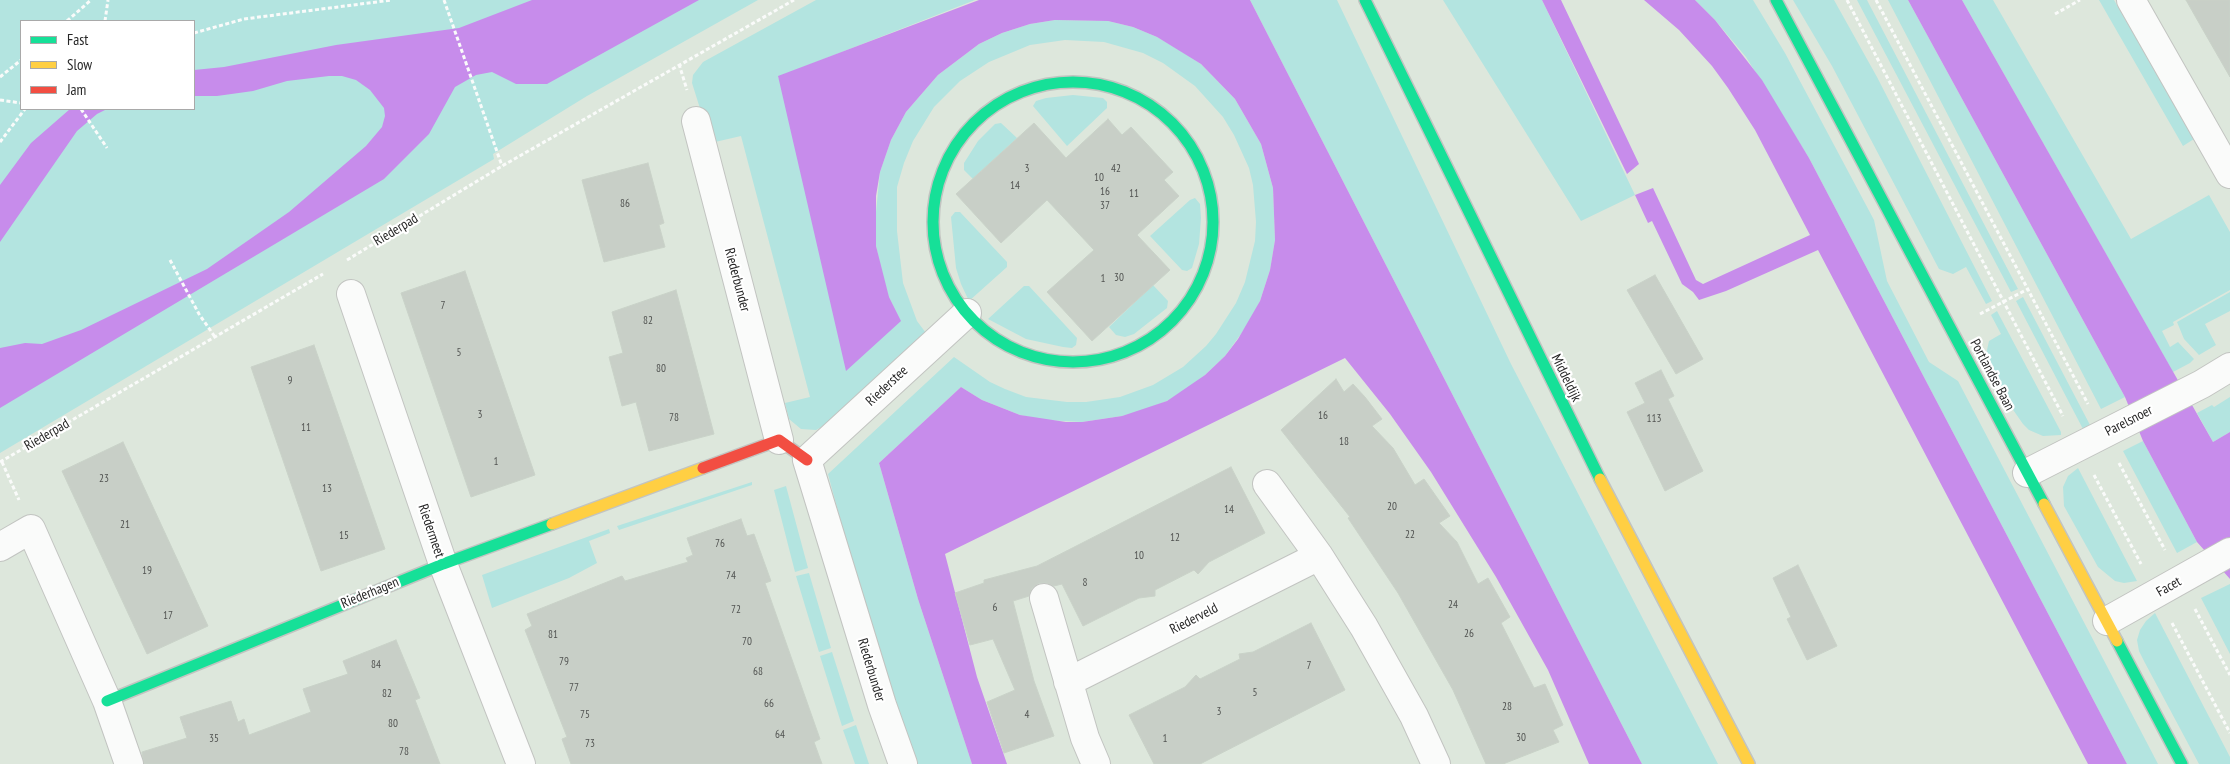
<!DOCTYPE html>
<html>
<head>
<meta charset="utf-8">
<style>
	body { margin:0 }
	#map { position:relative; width:2230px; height:764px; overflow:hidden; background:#dde7dc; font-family:"PT Sans Narrow",sans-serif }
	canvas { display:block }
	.legend { position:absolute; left:20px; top:20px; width:175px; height:90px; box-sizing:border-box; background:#fff; border:1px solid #a9a9a9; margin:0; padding:6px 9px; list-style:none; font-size:15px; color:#272727 }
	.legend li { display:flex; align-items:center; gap:10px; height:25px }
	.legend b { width:25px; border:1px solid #a9a9a9 }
</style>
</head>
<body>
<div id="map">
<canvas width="2230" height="764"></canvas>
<ul class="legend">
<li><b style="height:6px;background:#16e098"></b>Fast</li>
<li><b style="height:6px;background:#ffcf43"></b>Slow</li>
<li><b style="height:6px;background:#f24e42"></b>Jam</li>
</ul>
</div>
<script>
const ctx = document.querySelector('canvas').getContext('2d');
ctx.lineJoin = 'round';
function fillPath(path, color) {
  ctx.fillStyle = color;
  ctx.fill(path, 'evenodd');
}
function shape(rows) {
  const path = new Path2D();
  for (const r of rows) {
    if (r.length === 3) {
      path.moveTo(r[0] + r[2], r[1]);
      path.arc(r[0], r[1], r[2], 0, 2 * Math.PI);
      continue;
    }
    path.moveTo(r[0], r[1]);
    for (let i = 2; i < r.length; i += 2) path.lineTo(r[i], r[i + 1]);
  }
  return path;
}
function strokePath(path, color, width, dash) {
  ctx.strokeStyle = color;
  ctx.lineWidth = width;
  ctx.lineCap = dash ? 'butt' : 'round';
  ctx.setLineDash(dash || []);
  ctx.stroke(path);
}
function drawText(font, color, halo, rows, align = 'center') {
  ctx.font = font + ' "PT Sans Narrow",sans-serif';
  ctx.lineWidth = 4.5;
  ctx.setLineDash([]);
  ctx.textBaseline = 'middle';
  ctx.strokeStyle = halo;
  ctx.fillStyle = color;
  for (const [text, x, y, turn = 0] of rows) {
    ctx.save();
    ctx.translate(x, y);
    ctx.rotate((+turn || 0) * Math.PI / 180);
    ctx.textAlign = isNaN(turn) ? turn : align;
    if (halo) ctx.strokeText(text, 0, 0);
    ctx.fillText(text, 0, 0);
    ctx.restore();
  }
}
const green = shape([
	[0,0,758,0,587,96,493,154,494,159,0,453],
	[21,21,194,21,194,109,21,109],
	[816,0,975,0,778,77,901,321,889,298,881,269,876,246,875,222,880,172,891,140,906,112,938,75,979,44,1002,33,1030,24,1055,20,1108,21,1133,27,1157,37,1181,51,1201,64,1235,99,1261,144,1273,188,1275,240,1270,270,1260,301,1251,320,1225,356,1205,375,1187,389,1167,401,1144,410,1122,416,1082,422,1044,420,1020,415,982,400,961,387,879,463,918,599,972,764,915,764,858,586,828,474,954,357,990,382,1005,389,1026,397,1067,402,1086,402,1120,397,1153,385,1183,367,1206,346,1216,334,1236,303,1245,282,1255,241,1256,222,1253,185,1249,168,1234,135,1223,117,1195,86,1163,63,1143,53,1104,42,1065,40,1030,45,989,62,960,81,934,107,913,141,904,163,897,187,897,231,903,283,917,321,926,333,827,424,816,430,801,429,789,419,785,403,810,397,741,136,715,142,709,117,703,118,692,83,693,75,703,62],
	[1250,0,1337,0,1511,364,1718,764,1642,764],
	[1443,0,1542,0,1635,195,1581,221],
	[1695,0,1753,0,1785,53,1874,220,1887,281,1929,362,1958,381,2158,764,2127,764,1809,158,1746,57,1715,20],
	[1793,0,1834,0,1877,77,1992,301,1986,304,1966,267,1953,274,1939,269,1832,66],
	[1857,0,1867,0,1869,4,2018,289,2011,292],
	[1888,0,1908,0,2125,397,2101,409],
	[1962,0,1993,0,2131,239,2209,195,2230,232,2230,290,2173,322,2174,325,2162,331,2170,347,2178,342,2194,359,2190,363,2173,372],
	[2099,0,2114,0,2194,139,2183,146],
	[1073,95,1103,98,1107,102,1107,108,1067,146,1033,106,1036,101,1046,98],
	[1001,123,1017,138,973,179,964,170,964,163,978,141,995,124],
	[1195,198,1200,204,1201,218,1199,244,1192,268,1187,271,1182,270,1150,236,1190,200],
	[955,212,960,212,1007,262,1007,267,969,301,961,284,956,268,951,217],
	[1153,285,1168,301,1167,308,1134,334,1125,337,1116,335,1109,327],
	[1024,286,1029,286,1077,338,1076,345,1072,348,1063,347,1026,339,988,319],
	[2230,292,2230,311,2205,324,2216,345,2199,355,2184,339,2177,322],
	[2023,297,2090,425,2083,429,2016,301],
	[1997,311,2061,432,2061,435,2043,436,2029,430,2023,424,2009,404,1985,359,1989,341,2001,334,1991,315],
	[2230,397,2230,432,2213,442,2197,413,2212,405,2214,407],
	[2143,441,2197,542,2177,553,2123,451],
	[2078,468,2137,581,2124,583,2115,581,2098,567,2064,506,2063,487,2068,476],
	[752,482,752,485,619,530,617,526],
	[786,486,808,568,795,572,774,490],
	[609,529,610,533,589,541,597,563,569,578,492,608,482,575],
	[809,573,831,648,819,652,796,576],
	[2230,584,2230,654,2201,598],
	[2155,613,2230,757,2230,764,2199,764,2145,663,2139,651,2137,640,2140,630,2146,621],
	[832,652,854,721,842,726,820,656],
	[856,725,869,764,855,764,843,730]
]);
const water = shape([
	[532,0,699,0,547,84,516,84,492,72,476,75,455,87,429,134,384,179,0,408,0,348,25,343,42,344,81,330,207,269,289,212,366,146,382,127,385,116,384,108,370,90,356,80,342,76,329,76,287,81,253,91,217,96,194,96,194,70,224,67,336,45,459,28],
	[979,0,1250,0,1642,764,1589,764,1548,670,1496,577,1431,472,1390,414,1345,358,945,554,977,677,1007,764,972,764,918,599,879,463,961,387,982,400,1020,415,1066,422,1082,422,1122,416,1167,401,1205,375,1225,356,1238,339,1260,301,1270,270,1275,240,1273,188,1261,144,1235,99,1201,64,1157,37,1133,27,1108,21,1055,20,1030,24,1002,33,979,44,938,75,906,112,891,140,880,172,876,196,876,246,889,297,901,321,846,371,778,76],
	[1542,0,1561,0,1639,164,1627,174],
	[1644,0,1695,0,1715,20,1762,80,1809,158,2127,764,2088,764,1818,250,1726,291,1699,300,1693,292,1682,284,1652,221,1648,223,1635,195,1653,188,1696,280,1703,284,1810,235,1755,130,1728,88,1712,66,1679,30],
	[1908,0,1962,0,2213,442,2230,432,2230,579,2197,542,2143,441,2125,397],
	[70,109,107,109,97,114,77,131,0,242,0,185,31,143]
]);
const building = shape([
	[2186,0,2230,0,2230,77,2203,30,2186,0],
	[1108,119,1122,135,1131,127,1173,172,1164,180,1179,196,1137,235,1170,270,1092,341,1047,292,1094,250,1047,200,1001,243,956,194,1034,123,1066,158,1108,119],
	[648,163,664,223,659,225,665,247,604,262,582,180,648,163],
	[465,271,535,475,471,497,401,293,465,271],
	[1655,275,1703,359,1676,374,1627,290,1655,275],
	[676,290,714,434,649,451,636,402,622,406,609,357,623,353,612,312,676,290],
	[314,345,385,549,321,571,251,367,314,345],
	[1661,370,1674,396,1668,399,1703,471,1665,491,1627,412,1645,403,1635,383,1661,370],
	[1336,379,1344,392,1353,384,1365,397,1382,419,1372,426,1393,448,1415,485,1424,479,1450,516,1439,523,1457,542,1478,584,1488,578,1510,617,1501,623,1534,688,1545,684,1563,725,1553,730,1559,742,1503,764,1486,764,1453,690,1398,593,1348,518,1350,517,1281,430,1336,379],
	[123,442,208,626,147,654,62,471,123,442],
	[1231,467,1265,533,1209,562,1198,574,1194,570,1155,590,1155,596,1139,598,1083,626,1062,584,1054,586,1047,583,1039,583,1032,588,1029,596,1013,601,1034,681,1054,736,1004,753,987,702,1015,690,993,639,970,645,955,593,984,583,984,580,1037,566,1231,467],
	[741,519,747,536,754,534,771,581,765,583,820,739,814,742,822,764,571,764,562,739,567,737,525,630,532,626,527,614,622,576,625,581,688,562,686,558,693,555,687,538,741,519],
	[1798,565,1837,646,1807,660,1787,619,1791,617,1773,578,1798,565],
	[1311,623,1345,690,1200,764,1154,764,1129,715,1185,687,1196,675,1200,679,1240,659,1239,654,1253,652,1311,623],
	[396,640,420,698,415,700,440,764,144,764,142,752,187,738,180,717,231,701,238,722,244,719,249,735,311,712,303,689,348,674,343,661,396,640]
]);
const path = shape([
	[444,0,502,166],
	[1847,0,2063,416],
	[1876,0,2088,404],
	[2055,14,2080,0],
	[67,21,91,0],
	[105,21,108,0],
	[194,33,244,19,392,0],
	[679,64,687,90],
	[0,77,21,60],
	[0,100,21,103],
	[81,109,107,148],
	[0,142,25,109],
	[170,260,199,314,215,337],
	[347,260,502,166,794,0],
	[1980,314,2028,289],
	[0,462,323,274],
	[2,462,19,500],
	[2119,463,2165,550],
	[2094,475,2141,564],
	[2195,609,2230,675],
	[2172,623,2230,733]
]);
const street = shape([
	[2131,0,2230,174],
	[696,121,779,440],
	[351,294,443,564,521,764],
	[2027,473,2202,384,2230,367],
	[1267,484,1319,556,1364,627,1414,716,1436,764],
	[0,547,31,529,107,701,129,764],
	[1044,598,1085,738,1096,764],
	[2107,621,2230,552],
	[1068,682,1319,556],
	[903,764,882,705,807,460,967,313]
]);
const fast = shape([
	[1365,0,1600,479],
	[1776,0,2044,504],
	[1073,222,140],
	[2117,641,2182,764],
	[107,701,443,564,552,524]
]);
const slow = shape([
	[1600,479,1749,764],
	[2044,504,2117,641],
	[552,524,703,468]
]);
const jam = shape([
	[703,468,779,440,807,460]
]);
const numberNames = [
	["3",1027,169],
	["42",1116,169],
	["10",1099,178],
	["14",1015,186],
	["16",1105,192],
	["11",1134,194],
	["86",625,204],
	["37",1105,206],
	["30",1119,278],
	["1",1103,279],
	["7",443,306],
	["82",648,321],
	["5",459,353],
	["80",661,369],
	["9",290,381],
	["3",480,415],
	["16",1323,416],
	["78",674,418],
	["113",1654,419],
	["11",306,428],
	["18",1344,442],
	["1",496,462],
	["23",104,479],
	["13",327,489],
	["20",1392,507],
	["14",1229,510],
	["21",125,525],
	["22",1410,535],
	["15",344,536],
	["12",1175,538],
	["76",720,544],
	["10",1139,556],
	["19",147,571],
	["74",731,576],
	["8",1085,583],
	["24",1453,605],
	["6",995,608],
	["72",736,610],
	["17",168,616],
	["26",1469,634],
	["81",553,635],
	["70",747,642],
	["79",564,662],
	["84",376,665],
	["7",1309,666],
	["68",758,672],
	["77",574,688],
	["5",1255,693],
	["82",387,694],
	["66",769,704],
	["28",1507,707],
	["3",1219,712],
	["75",585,715],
	["4",1027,715],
	["80",393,724],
	["64",780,735],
	["30",1521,738],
	["35",214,739],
	["1",1165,739],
	["73",590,744],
	["78",404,752]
];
const streetNames = [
	["Riederpad",396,230,-31],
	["Riederbunder",737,280,75],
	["Portlandse Baan",1992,375,62],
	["Middeldijk",1566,378,64],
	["Riederstee",887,386,-43],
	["Parelsnoer",2129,421,-27],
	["Riederpad",47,435,-30],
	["Riedermeet",431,531,71],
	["Facet",2169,587,-30],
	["Riederhagen",370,593,-22],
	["Riederveld",1194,619,-27],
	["Riederbunder",871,670,73]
];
fillPath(green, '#b3e4e0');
fillPath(water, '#c78ceb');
fillPath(building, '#c8cfc7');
strokePath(building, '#c9d2c8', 1);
strokePath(street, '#c2c4c1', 30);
strokePath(fast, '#c2c4c1', 14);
strokePath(slow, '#c2c4c1', 14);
strokePath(jam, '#c2c4c1', 14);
strokePath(path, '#fafbfa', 3, [4, 2.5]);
strokePath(street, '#fafbfa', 28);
strokePath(fast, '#16e098', 11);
strokePath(slow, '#ffcf43', 11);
strokePath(jam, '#f24e42', 11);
drawText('11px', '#515351', null, numberNames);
drawText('14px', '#272727', '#fff', streetNames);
</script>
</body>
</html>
